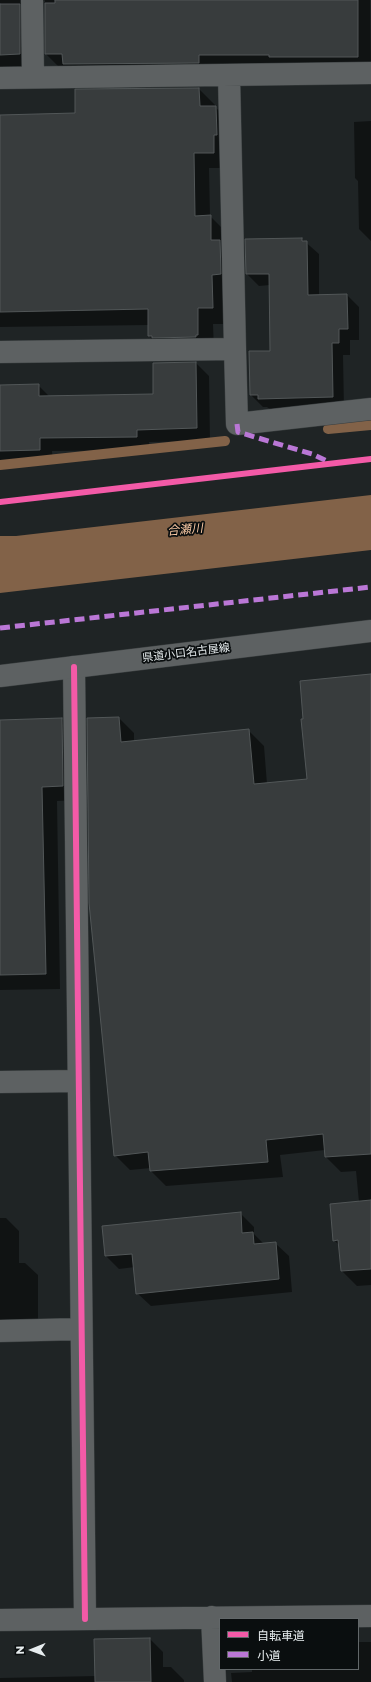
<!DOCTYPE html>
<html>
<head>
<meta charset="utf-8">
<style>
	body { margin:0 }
	#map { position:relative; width:371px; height:1682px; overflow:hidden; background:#1f2425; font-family:Montserrat,"Noto Sans JP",sans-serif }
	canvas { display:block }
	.legend { position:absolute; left:219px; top:1618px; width:140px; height:52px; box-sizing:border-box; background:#0a0e0f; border:1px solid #626769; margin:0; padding:5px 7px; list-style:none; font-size:12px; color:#e7edef }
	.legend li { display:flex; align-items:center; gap:8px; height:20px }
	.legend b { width:20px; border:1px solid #626769 }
	.north { position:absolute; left:12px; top:1630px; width:40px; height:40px; -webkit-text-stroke:3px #0a0e0f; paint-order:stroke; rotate:269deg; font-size:11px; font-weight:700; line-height:16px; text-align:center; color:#e7edef }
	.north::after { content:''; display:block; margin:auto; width:14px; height:18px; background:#e7edef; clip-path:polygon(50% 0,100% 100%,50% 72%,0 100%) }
</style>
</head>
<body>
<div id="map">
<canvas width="371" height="1682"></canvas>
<ul class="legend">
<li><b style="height:5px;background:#f35aa7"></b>自転車道</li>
<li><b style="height:5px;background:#ba77d6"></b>小道</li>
</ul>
<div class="north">N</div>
</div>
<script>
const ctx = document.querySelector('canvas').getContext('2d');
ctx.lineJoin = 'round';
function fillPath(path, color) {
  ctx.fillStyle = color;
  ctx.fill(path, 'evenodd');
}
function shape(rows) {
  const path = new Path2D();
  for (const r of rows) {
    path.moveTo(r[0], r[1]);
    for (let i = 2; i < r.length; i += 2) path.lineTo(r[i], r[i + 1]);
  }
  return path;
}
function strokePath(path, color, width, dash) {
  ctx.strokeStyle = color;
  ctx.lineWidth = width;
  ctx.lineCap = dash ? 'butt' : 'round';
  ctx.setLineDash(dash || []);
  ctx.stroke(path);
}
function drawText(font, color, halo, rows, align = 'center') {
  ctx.font = font + ' Montserrat,"Noto Sans JP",sans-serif';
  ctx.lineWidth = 3.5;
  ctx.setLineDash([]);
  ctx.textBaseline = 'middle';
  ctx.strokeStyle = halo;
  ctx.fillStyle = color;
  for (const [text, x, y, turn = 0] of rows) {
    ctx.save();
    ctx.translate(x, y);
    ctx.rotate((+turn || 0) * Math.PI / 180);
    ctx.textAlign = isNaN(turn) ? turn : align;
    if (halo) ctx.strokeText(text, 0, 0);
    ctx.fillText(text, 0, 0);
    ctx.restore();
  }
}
const water = shape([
	[371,495,371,550,0,593,0,536,16,536]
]);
const shadow = shape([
	[0,0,370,0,371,70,59,67,46,54,45,0,39,3,33,67,0,68],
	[199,89,215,105,215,107,232,123,230,168,209,168,210,216,226,232,228,324,213,324,214,351,165,351,149,336,149,325,0,327,0,116,76,114,76,90],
	[371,121,371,241,359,229,358,181,355,178,354,122],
	[302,239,319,254,319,296,347,295,359,307,359,340,350,340,350,355,343,355,344,409,271,410,267,407,263,407,251,395,271,352,270,285,259,286,247,274],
	[196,363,209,376,210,441,149,442,150,450,52,451,53,463,0,465,0,386,38,385,50,397,154,395],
	[371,675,371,1285,357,1286,342,1271,340,1246,334,1240,359,1202,356,1171,341,1172,326,1157,325,1150,280,1155,283,1177,166,1186,151,1171,151,1168,130,1170,115,1155,119,718,134,733,134,742,249,731,264,746,267,784,308,780],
	[62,719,76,734,77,800,57,801,60,989,0,990,0,721],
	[241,1214,254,1227,254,1234,264,1244,275,1243,289,1256,292,1292,151,1306,137,1293,135,1267,119,1269,106,1256],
	[0,1218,6,1218,19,1231,19,1263,25,1263,38,1275,38,1321,0,1324],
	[150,1639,163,1652,163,1667,171,1667,184,1680,184,1682,0,1682,0,1678,96,1676],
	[358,1642,371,1642,371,1682,232,1682,231,1673,252,1672,252,1669,358,1669]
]);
const stream = shape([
	[328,429,371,425],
	[0,465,225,441]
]);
const building = shape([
	[55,0,358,0,358,57,269,57,269,55,199,55,199,63,63,64,62,54,45,54,45,3,55,3,55,0],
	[0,4,20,4,20,54,0,55,0,4],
	[199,88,200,106,216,106,217,135,214,135,214,153,194,153,195,216,211,215,211,240,220,240,221,274,212,275,213,308,198,308,198,335,196,335,196,337,152,338,152,336,148,336,148,309,0,312,0,115,75,113,75,89,199,88],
	[302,238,302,241,307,241,308,295,347,294,348,329,339,329,339,343,332,343,333,397,258,399,258,395,250,395,249,351,270,351,269,274,246,274,245,239,302,238],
	[196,362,197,428,137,430,137,437,40,438,40,450,0,451,0,385,39,384,39,396,153,394,153,363,196,362],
	[371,674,371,1154,325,1157,323,1134,266,1140,268,1162,150,1171,148,1152,114,1156,89,903,87,718,119,717,121,742,249,729,254,784,307,779,301,719,303,719,300,681,371,674],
	[62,718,63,786,42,787,46,974,0,975,0,720,62,718],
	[371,1200,371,1269,341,1271,338,1240,333,1241,330,1204,371,1200],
	[241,1212,242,1233,253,1232,254,1244,276,1242,279,1279,136,1294,132,1254,105,1256,102,1226,241,1212],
	[150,1638,151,1682,95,1682,94,1639,150,1638]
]);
const street = shape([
	[32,0,33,77],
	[0,78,371,73],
	[235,349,237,424,371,409],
	[0,352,235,349,229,75],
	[74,667,85,1619],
	[0,1082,78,1081],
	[0,1331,81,1329],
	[212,1617,215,1682],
	[0,1620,371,1616]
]);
const secondary = shape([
	[0,676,371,631]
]);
const quiet = shape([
	[237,424,238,432,312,454,329,462],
	[0,628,371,587]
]);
const cycleway = shape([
	[0,502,371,459],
	[74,667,85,1619]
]);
const streetNames = [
	["県道小口名古屋線",186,653,-7]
];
const waterNames = [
	["合瀬川",185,530,-5]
];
fillPath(water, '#826248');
fillPath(shadow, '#0007');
strokePath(stream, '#826248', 10);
fillPath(building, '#383c3d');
strokePath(building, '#525758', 1);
strokePath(street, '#393e3f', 23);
strokePath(secondary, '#393e3f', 23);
strokePath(street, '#5d6162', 22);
strokePath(secondary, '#5d6162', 22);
strokePath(quiet, '#ba77d6', 5, [10, 5]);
strokePath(cycleway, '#f35aa7', 6);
drawText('11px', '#e7edef', '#0a0e0f', streetNames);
drawText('italic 12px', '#fac9a4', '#0a0e0f', waterNames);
</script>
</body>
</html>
